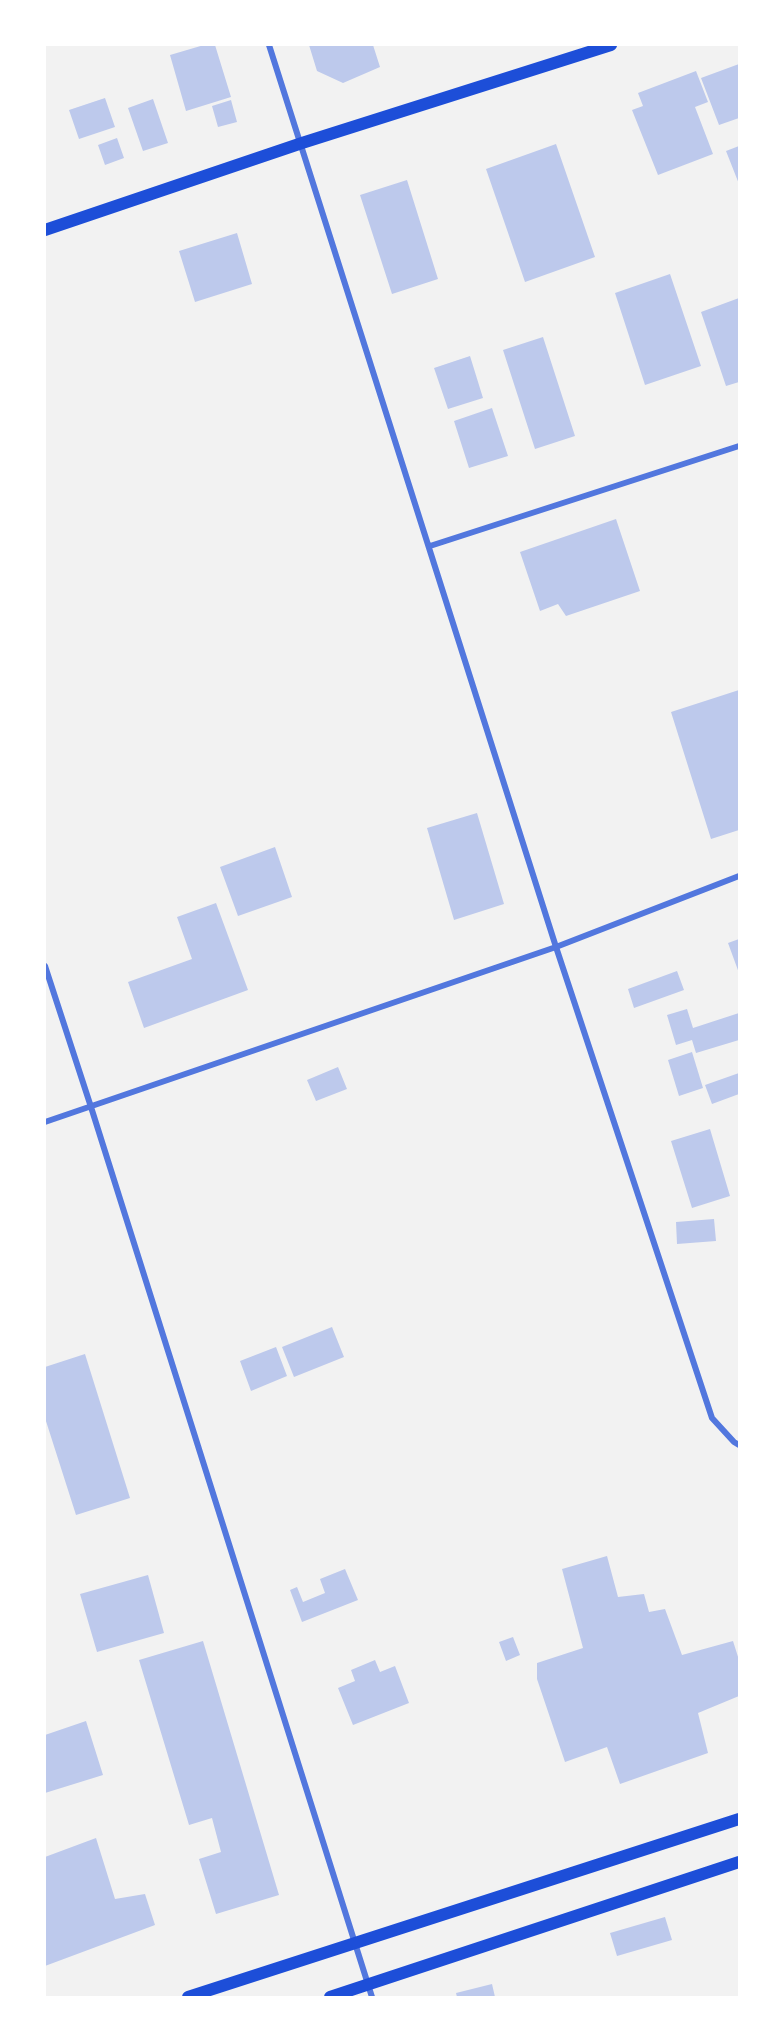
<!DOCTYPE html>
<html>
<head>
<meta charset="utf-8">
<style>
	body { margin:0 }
	#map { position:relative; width:784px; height:2042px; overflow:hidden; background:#f2f2f2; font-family:Bitter,serif }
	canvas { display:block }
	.frame { position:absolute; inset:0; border:46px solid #fff; pointer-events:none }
</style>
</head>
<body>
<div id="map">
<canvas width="784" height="2042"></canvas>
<div class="frame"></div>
</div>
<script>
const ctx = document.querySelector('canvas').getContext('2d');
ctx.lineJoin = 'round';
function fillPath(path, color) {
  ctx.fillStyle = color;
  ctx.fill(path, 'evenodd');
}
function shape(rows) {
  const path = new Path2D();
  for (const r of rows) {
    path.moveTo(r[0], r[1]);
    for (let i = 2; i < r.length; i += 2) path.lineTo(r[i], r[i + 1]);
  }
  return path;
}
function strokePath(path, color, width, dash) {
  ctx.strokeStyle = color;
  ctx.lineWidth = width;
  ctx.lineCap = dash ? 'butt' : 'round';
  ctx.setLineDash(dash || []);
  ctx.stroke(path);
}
const building = shape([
	[204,45,215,45,231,97,186,111,170,55],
	[309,45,373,45,380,67,343,83,317,71],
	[739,64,739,118,719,125,701,78],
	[696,71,708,102,695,107,713,154,658,175,632,110,643,106,638,93],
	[105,98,115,127,79,139,69,110],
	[153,99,168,143,143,151,128,108],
	[231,100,237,122,218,127,212,106],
	[117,138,124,158,105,165,98,145],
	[556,144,595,257,525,282,486,169],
	[739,146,739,184,726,151],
	[407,180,438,279,392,294,360,195],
	[237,233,252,284,195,302,179,251],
	[670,274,701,366,645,385,615,293],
	[739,298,739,382,726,386,701,312],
	[543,337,575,436,535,449,503,350],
	[470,356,483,398,448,409,434,368],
	[492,408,508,456,469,468,454,421],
	[616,519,640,591,566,616,558,604,540,611,520,552],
	[739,690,739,830,711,839,671,712],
	[477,813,504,904,454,920,427,828],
	[275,847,292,897,238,916,220,867],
	[216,903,248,990,144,1028,128,982,192,959,177,917],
	[739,939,739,973,728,943],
	[677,971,684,990,634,1008,628,989],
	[687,1009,693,1028,739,1013,739,1040,696,1053,692,1040,676,1045,667,1015],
	[692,1052,703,1088,679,1096,668,1060],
	[338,1067,347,1089,316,1101,307,1080],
	[739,1073,739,1094,712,1104,705,1085],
	[710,1129,730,1196,692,1208,671,1141],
	[714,1219,716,1241,677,1244,676,1222],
	[332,1327,344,1357,294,1377,282,1347],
	[276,1347,287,1376,251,1391,240,1361],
	[85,1354,130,1498,76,1515,45,1418,45,1367],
	[607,1556,618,1597,644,1594,649,1612,665,1609,682,1655,733,1641,739,1660,739,1696,698,1713,708,1753,620,1784,607,1747,565,1762,537,1679,537,1663,583,1648,562,1569],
	[345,1569,358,1600,302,1622,290,1590,297,1587,303,1602,325,1593,320,1579],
	[148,1575,164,1633,97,1652,80,1594],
	[513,1637,520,1655,506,1661,499,1642],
	[203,1641,279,1895,216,1914,199,1859,221,1852,212,1818,189,1825,139,1660],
	[375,1660,380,1672,395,1666,409,1703,353,1725,338,1688,355,1681,351,1670],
	[86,1721,103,1775,45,1793,45,1735],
	[96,1838,115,1899,145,1894,155,1925,45,1966,45,1857],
	[665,1917,672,1940,617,1956,610,1933],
	[492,1984,495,1997,457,1997,456,1993]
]);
const minor = shape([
	[269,45,556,947,712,1418,734,1442,739,1445],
	[430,546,739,446],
	[45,966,91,1107,372,1997],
	[45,1122,556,947,739,876]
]);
const secondary = shape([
	[45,230,302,143,611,45],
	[188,1997,739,1819],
	[330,1997,739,1862]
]);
fillPath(building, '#bdc9ec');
strokePath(minor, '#5277de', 6);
strokePath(secondary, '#1d4ed8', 12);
</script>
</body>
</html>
